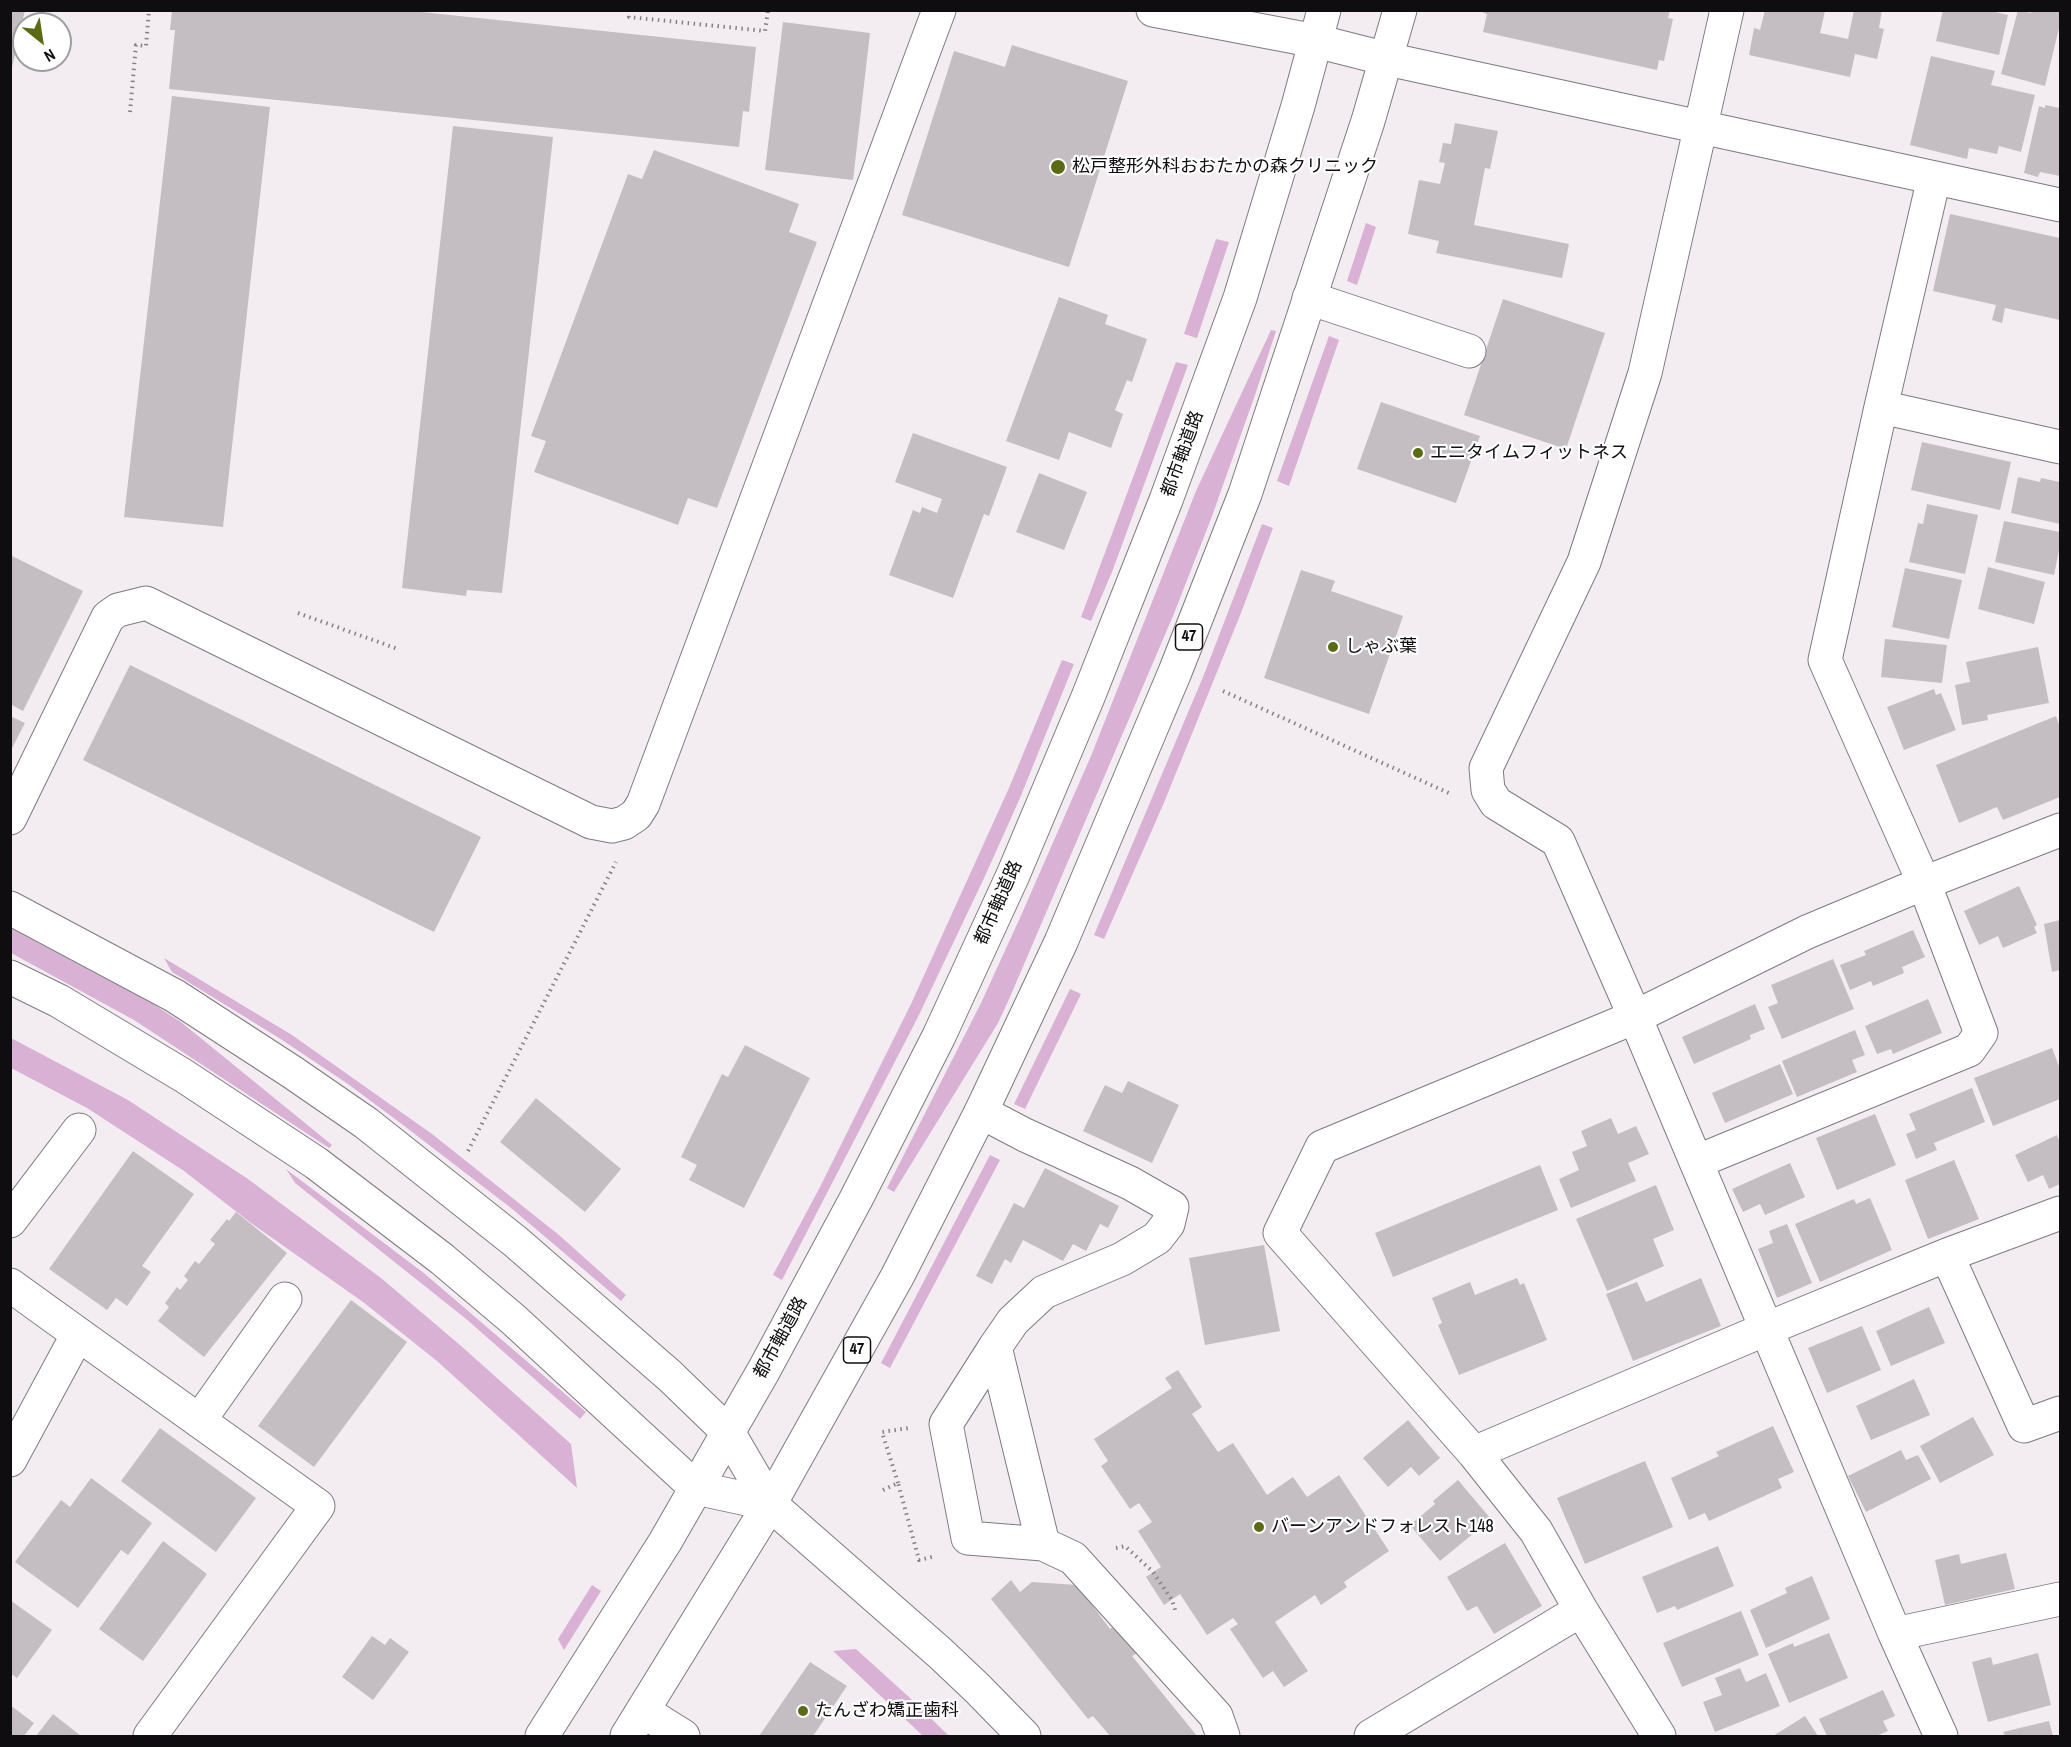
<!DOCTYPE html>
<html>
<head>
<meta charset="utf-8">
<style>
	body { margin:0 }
	#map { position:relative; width:2071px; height:1747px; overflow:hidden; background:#f3edf2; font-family:"Archivo Narrow",sans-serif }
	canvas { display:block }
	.frame { position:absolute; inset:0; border:12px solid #0f0d0f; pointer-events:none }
	.north { position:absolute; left:12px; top:12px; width:60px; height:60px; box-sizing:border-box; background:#fff; border:2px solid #9f9e9f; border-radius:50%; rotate:150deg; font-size:16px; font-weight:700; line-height:24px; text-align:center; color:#0f0d0f }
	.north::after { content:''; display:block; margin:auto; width:21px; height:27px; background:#5b6b15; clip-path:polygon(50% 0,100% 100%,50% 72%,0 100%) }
</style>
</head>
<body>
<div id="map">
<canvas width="2071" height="1747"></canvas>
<div class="frame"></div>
<div class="north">N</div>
</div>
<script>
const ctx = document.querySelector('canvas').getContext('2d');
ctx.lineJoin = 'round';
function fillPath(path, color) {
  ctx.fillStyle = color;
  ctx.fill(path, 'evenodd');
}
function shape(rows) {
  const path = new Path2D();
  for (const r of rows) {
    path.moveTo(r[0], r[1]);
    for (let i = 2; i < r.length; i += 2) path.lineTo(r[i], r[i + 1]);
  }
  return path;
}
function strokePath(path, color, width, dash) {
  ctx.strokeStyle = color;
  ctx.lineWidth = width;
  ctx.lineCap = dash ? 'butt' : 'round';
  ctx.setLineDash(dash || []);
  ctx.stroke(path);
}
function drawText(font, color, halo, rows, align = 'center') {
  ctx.font = font + ' "Archivo Narrow","Noto Sans JP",sans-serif';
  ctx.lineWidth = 4.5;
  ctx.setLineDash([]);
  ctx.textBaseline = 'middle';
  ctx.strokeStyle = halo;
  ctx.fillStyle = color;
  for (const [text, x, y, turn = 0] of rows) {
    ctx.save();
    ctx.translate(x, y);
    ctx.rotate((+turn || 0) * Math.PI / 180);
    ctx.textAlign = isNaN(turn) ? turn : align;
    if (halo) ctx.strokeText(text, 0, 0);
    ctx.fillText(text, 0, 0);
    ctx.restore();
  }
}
const green = shape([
	[1366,223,1376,227,1357,285,1347,281],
	[1216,239,1229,242,1197,338,1184,334],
	[1271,330,1276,331,1255,395,1211,519,1173,616,1010,997,998,1023,894,1192,887,1188,981,1003,1019,920,1091,756,1196,491],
	[1329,336,1339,340,1289,486,1277,481],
	[1176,362,1188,365,1112,572,1091,621,1081,617],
	[1262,524,1273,528,1241,613,1163,805,1104,939,1094,935,1203,677],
	[1062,660,1074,664,1020,798,985,876,918,1017,782,1280,773,1275,820,1187,911,1004,1009,788],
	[10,928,153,1004,181,1022,332,1145,329,1148,134,1020,11,953],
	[164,958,292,1035,432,1134,559,1235,626,1295,621,1301,511,1208,403,1125,348,1084,279,1038,172,972],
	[1070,989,1081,994,1025,1109,1014,1104],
	[11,1038,128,1100,248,1179,381,1278,460,1345,571,1444,577,1488,437,1361,363,1302,251,1223,184,1171,87,1108,11,1068],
	[990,1155,1000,1160,890,1368,881,1363],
	[286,1169,425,1274,586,1412,580,1419,465,1318,295,1183],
	[592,1585,601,1591,564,1650,558,1639],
	[856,1649,910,1698,949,1736,923,1736,833,1651]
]);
const building = shape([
	[10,10,25,10,11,72,10,72],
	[172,10,402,10,756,47,749,112,743,111,739,147,169,89,175,30,170,30],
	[1477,10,1670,10,1668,18,1673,19,1664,61,1659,60,1657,70,1483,32,1487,14],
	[1765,10,1825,11,1820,33,1848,39,1854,10,1882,10,1879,28,1884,29,1877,59,1855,54,1850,77,1749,55,1754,28,1760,30],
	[1943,10,1987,10,2008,15,1999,55,1936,41],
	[2018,10,2031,13,2032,10,2060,10,2060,24,2045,86,2001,74],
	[783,22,870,33,853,180,765,170],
	[1012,45,1128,81,1069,267,902,215,954,51,1005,67],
	[1931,56,1995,71,1991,85,2035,95,2021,152,1999,146,1997,154,1969,148,1967,159,1910,145],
	[172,96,270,107,223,527,124,517],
	[2045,105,2060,108,2060,176,2040,172,2038,177,2024,173,2039,106,2045,108],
	[1455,123,1498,131,1490,169,1485,168,1474,225,1569,244,1562,278,1436,253,1439,241,1408,234,1419,180,1440,184,1445,163,1439,162,1443,143,1451,144],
	[453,126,553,137,502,593,467,590,466,596,402,588],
	[654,150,799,204,789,232,817,242,717,508,688,498,678,525,534,472,546,441,531,436,628,174,642,179],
	[1950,214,2060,238,2060,320,2005,308,2002,323,1992,320,1996,305,1933,291],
	[1059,297,1108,315,1105,324,1147,339,1132,382,1127,380,1115,410,1123,414,1111,448,1069,432,1059,460,1006,441],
	[1503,299,1605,333,1566,449,1464,415],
	[1381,402,1480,436,1456,503,1357,469],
	[913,433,1007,467,989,516,984,514,953,598,889,575,913,510,920,513,922,507,937,513,942,499,895,482],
	[1922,442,2011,462,2000,510,1911,490],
	[1039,473,1087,492,1064,550,1016,532],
	[2018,477,2040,482,2041,478,2060,482,2060,524,2011,513],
	[1927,504,1978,515,1965,574,1909,562,1918,523,1923,524],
	[2004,521,2060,532,2060,545,2054,575,1995,562],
	[10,555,83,591,23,711,10,704],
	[1988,567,2045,582,2034,624,1978,609],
	[1905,568,1962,580,1949,639,1892,627],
	[1301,570,1335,581,1331,591,1403,616,1369,714,1264,678],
	[1885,639,1947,645,1942,683,1881,677],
	[2038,647,2049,703,1987,715,1988,720,1962,725,1955,685,1970,682,1966,662],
	[130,665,481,837,434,932,83,760],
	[1934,689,1936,695,1941,693,1956,730,1904,750,1887,707],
	[10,716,25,723,10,752],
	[2056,716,2060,727,2060,797,2003,820,1997,807,1959,823,1936,765],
	[2019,886,2037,925,2034,927,2037,933,2003,948,1998,936,1979,945,1964,911],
	[2060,920,2060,970,2052,972,2044,924],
	[1913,930,1925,957,1902,967,1904,973,1873,986,1871,981,1850,990,1840,965,1866,955,1864,951],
	[1833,959,1854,1009,1782,1039,1768,1007,1778,1003,1771,985],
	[1928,999,1942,1033,1893,1054,1891,1049,1877,1054,1865,1026],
	[1755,1004,1765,1029,1750,1035,1751,1039,1694,1064,1682,1037],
	[1855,1030,1865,1055,1852,1060,1857,1072,1797,1097,1782,1061],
	[745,1045,810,1078,744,1208,689,1180,697,1165,681,1157,722,1074,728,1077],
	[2052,1048,2060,1069,2060,1099,1993,1126,1974,1078],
	[1780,1064,1793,1094,1725,1123,1712,1093],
	[1128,1081,1179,1105,1152,1163,1083,1131,1105,1085,1122,1093],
	[1972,1088,1985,1122,1934,1143,1937,1150,1916,1159,1906,1134,1916,1130,1909,1114],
	[536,1098,621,1169,585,1212,500,1142],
	[1875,1114,1896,1165,1837,1190,1816,1138],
	[1611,1118,1618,1134,1636,1126,1649,1154,1628,1163,1636,1181,1571,1208,1559,1179,1579,1170,1572,1152,1587,1146,1581,1131],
	[2057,1135,2060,1143,2060,1184,2049,1189,2043,1175,2028,1182,2015,1155],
	[133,1151,194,1194,142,1266,151,1272,127,1306,116,1298,107,1310,49,1269],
	[1954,1160,1979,1219,1928,1239,1905,1180],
	[1790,1163,1805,1197,1765,1215,1760,1204,1743,1212,1732,1189],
	[1540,1165,1558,1210,1393,1277,1375,1233],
	[1045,1168,1119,1206,1108,1228,1100,1224,1086,1251,1073,1244,1063,1261,1023,1240,1011,1263,1005,1259,992,1284,976,1276,1014,1203,1024,1208],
	[1656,1185,1674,1230,1653,1239,1664,1266,1607,1291,1576,1219],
	[1870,1198,1892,1250,1820,1282,1795,1224,1854,1199,1856,1204],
	[236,1212,287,1253,204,1357,158,1321,169,1307,165,1303,177,1287,180,1290,188,1280,184,1276,195,1261,199,1264,215,1244,210,1240,227,1219,229,1221],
	[1787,1224,1812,1283,1777,1298,1758,1249,1773,1243,1769,1231],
	[1264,1245,1280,1331,1205,1345,1189,1258],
	[1517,1278,1520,1285,1524,1283,1547,1340,1459,1375,1438,1325,1442,1323,1432,1298,1470,1282,1475,1295],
	[1701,1278,1721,1326,1633,1361,1606,1294,1637,1282,1646,1302],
	[351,1300,407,1342,314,1467,258,1426],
	[1929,1307,1945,1343,1891,1366,1876,1331],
	[1862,1326,1881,1370,1827,1393,1808,1348],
	[1178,1370,1202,1407,1192,1414,1218,1452,1233,1443,1267,1495,1293,1477,1307,1497,1339,1475,1389,1551,1344,1582,1347,1587,1321,1605,1315,1595,1275,1622,1308,1671,1284,1687,1273,1671,1263,1678,1230,1629,1238,1624,1233,1618,1207,1635,1180,1594,1164,1605,1146,1577,1161,1567,1138,1531,1152,1522,1139,1503,1130,1509,1101,1466,1108,1461,1094,1439,1172,1388,1165,1378],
	[1914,1379,1930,1415,1871,1440,1856,1406],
	[1973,1417,1994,1455,1940,1483,1920,1446],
	[1408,1420,1440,1458,1419,1476,1411,1467,1388,1487,1363,1458],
	[1773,1426,1794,1472,1778,1479,1782,1488,1709,1521,1705,1513,1689,1520,1671,1478,1719,1456,1716,1452],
	[160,1428,256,1498,216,1552,121,1481],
	[1901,1450,1906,1460,1918,1455,1931,1479,1866,1512,1848,1476],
	[1645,1461,1673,1527,1585,1564,1557,1498],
	[91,1478,152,1523,128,1555,121,1550,78,1608,15,1562,61,1500,70,1507],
	[1458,1480,1491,1519,1440,1561,1410,1525,1435,1504,1433,1501],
	[163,1541,207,1574,143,1661,99,1629],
	[1505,1543,1542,1606,1494,1634,1477,1606,1467,1611,1447,1577],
	[1718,1546,1734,1586,1677,1610,1675,1606,1657,1613,1642,1577],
	[2006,1553,2015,1589,1945,1605,1935,1560,1959,1554,1961,1564],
	[1812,1576,1830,1619,1766,1648,1750,1610,1787,1593,1785,1588],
	[1011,1580,1020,1592,1032,1582,1077,1585,1110,1629,1119,1622,1141,1651,1132,1656,1197,1736,1110,1736,1093,1716,1088,1719,991,1599],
	[10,1600,52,1630,17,1678,10,1673],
	[1741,1611,1759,1655,1682,1687,1663,1643],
	[1829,1633,1848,1678,1789,1703,1768,1654,1793,1643,1794,1647],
	[372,1636,385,1645,390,1638,409,1652,373,1700,342,1677],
	[2038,1653,2051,1705,1988,1722,1972,1662,1991,1657,1993,1665],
	[810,1662,847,1686,813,1736,759,1736],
	[1740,1668,1746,1682,1766,1673,1780,1706,1715,1732,1703,1702,1722,1695,1715,1678],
	[1883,1690,1895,1716,1883,1721,1888,1731,1876,1736,1827,1736,1819,1719],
	[10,1705,34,1723,24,1736,10,1736],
	[53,1714,81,1736,36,1736],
	[1805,1716,1818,1736,1773,1736],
	[2049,1721,2053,1736,2005,1736,2003,1732]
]);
const path = shape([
	[630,10,629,17,765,31,768,10],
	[130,112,136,45,146,46,149,10],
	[298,613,398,649],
	[1223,691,1451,794],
	[468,1151,616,862],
	[898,1483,882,1432,909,1428],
	[883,1490,898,1483,919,1560,936,1556],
	[1116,1548,1125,1546,1153,1572,1172,1600,1176,1613]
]);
const minor = shape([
	[1153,10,1316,41,1387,59,2060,205],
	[1727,10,1645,373,1584,562,1486,768,1488,790,1496,803,1558,841,1635,1017,1895,1634,1941,1736],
	[1309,298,1469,351],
	[1881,407,1934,178],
	[10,818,108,617,118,610,146,603,591,822,612,826,624,823,636,815,643,804,939,10],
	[10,908,175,996,292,1072,366,1123,516,1242,670,1376,728,1432,770,1504,940,1653,977,1688,1024,1736],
	[10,977,59,1001,184,1076,316,1163,442,1259,514,1320,696,1488,770,1504],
	[981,1112,1025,1135,1130,1183,1172,1207,1168,1224,1157,1238,1122,1259,1044,1292,1013,1321,995,1347,1043,1544,1073,1558,1216,1716,1223,1736],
	[1696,1162,1969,1050,1981,1033,1924,883,1825,660,1881,407,2060,447],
	[10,1221,79,1130],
	[1947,1255,2024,1426,2060,1413],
	[10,1285,78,1334,10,1460],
	[78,1334,318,1506,150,1736],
	[995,1347,946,1424,968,1538,1043,1544],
	[199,1421,285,1299],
	[1474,1453,1766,1329,1947,1255,2060,1213],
	[1895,1634,2060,1599],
	[643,1711,683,1736],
	[1371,1736,1581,1610],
	[1659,1736,1581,1610,1536,1531,1474,1453,1280,1233,1322,1147,1635,1017,1807,932,1924,883,2060,830]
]);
const major = shape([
	[542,1736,665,1542,764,1370,856,1199,939,1036,1013,875,1088,697,1166,500,1240,298,1298,106,1324,10],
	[627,1736,770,1504,897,1277,981,1112,1061,942,1175,672,1245,494,1368,121,1400,10]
]);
const markers = [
	[1058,167,8,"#5b6b15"],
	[1418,453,6,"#5b6b15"],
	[1333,647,6,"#5b6b15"],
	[1259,1527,6,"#5b6b15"],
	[803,1711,6,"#5b6b15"]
];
const shields = [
	[1189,637,27],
	[857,1350,27]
];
const shieldNames = [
	["47",1189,637],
	["47",857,1350]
];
const poiNames = [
	["松戸整形外科おおたかの森クリニック",1072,167],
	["エニタイムフィットネス",1430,453],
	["しゃぶ葉",1345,647],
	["バーンアンドフォレスト148",1271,1527],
	["たんざわ矯正歯科",815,1711]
];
const streetNames = [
	["都市軸道路",1183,454,-70],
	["都市軸道路",999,903,-66],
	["都市軸道路",781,1338,-61]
];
fillPath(green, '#d8b1d4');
fillPath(building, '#c4bec3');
strokePath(minor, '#7f7a7f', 35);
strokePath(major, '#7f7a7f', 35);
strokePath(path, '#858084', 4, [1.5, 4.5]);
strokePath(minor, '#fff', 33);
strokePath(major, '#fff', 33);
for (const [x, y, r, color] of markers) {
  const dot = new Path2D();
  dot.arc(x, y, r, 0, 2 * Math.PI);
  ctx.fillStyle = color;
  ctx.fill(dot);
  strokePath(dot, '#fff', 2);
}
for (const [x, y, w] of shields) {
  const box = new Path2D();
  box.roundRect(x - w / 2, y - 13, w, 26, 4.5);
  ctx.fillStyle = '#fff';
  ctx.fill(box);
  strokePath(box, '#0f0d0f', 1.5);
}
drawText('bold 16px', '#0f0d0f', null, shieldNames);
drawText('18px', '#0f0d0f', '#fff', poiNames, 'left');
drawText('18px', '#0f0d0f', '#fff', streetNames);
</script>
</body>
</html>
